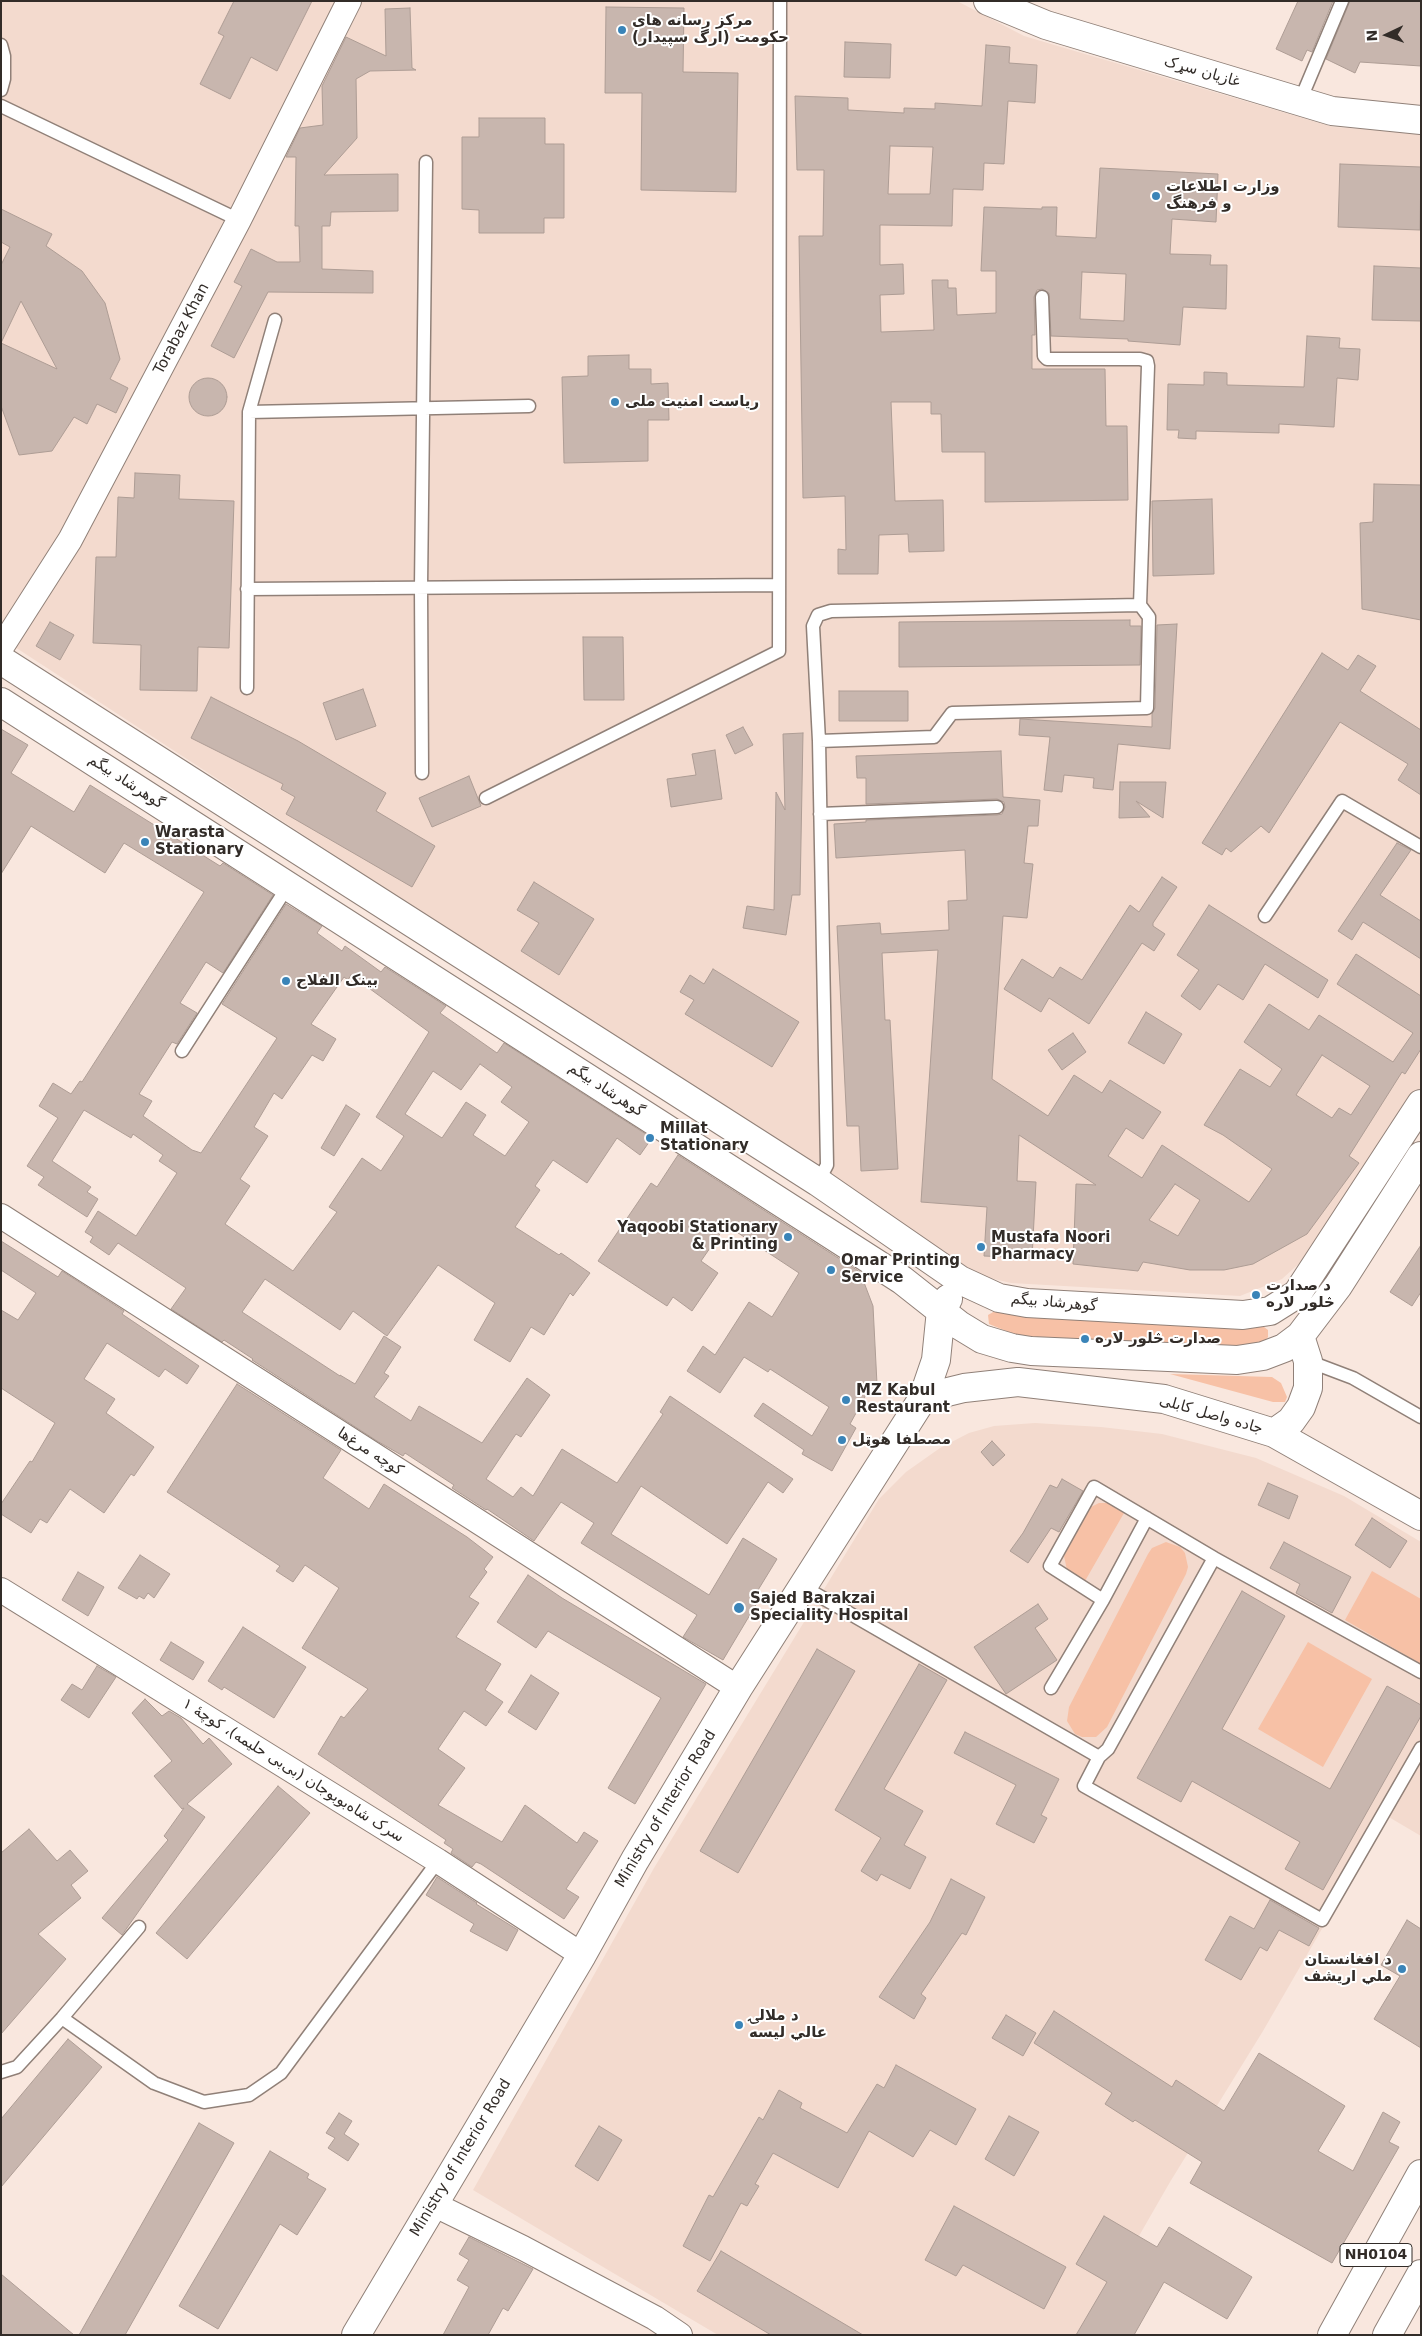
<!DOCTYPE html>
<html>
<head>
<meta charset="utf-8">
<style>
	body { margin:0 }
	#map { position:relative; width:1422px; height:2336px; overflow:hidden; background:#f9e7de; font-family:"DejaVu Sans",sans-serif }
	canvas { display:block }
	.frame { position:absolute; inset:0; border:2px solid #322c28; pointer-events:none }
	.north { position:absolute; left:1362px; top:10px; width:50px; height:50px; -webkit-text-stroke:4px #fff; paint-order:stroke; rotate:267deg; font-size:14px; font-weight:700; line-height:20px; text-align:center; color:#322c28 }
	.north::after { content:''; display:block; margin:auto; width:18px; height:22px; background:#322c28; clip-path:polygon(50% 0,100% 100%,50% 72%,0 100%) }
</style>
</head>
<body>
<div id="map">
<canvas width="1422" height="2336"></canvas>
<div class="frame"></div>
<div class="north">N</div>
</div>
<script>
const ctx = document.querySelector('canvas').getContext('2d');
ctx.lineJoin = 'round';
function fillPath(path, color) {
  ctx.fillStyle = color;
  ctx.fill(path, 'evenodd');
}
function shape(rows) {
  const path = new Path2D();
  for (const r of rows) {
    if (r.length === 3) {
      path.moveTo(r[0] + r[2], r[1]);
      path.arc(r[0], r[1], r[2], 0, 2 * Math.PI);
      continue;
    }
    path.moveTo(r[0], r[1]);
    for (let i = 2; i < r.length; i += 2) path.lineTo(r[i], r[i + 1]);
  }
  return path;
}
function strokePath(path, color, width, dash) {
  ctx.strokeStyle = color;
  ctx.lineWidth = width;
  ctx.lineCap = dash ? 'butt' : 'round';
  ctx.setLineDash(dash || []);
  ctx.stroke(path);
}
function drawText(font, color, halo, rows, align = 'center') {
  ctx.font = font + ' "DejaVu Sans","Noto Naskh Arabic",sans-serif';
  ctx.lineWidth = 4;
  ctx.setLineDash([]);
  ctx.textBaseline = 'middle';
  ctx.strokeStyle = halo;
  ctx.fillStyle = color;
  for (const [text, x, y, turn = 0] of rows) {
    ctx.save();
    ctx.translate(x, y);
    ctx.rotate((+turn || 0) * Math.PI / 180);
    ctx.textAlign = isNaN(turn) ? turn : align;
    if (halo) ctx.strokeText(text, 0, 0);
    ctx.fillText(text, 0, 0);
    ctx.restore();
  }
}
const built = shape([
	[1,1,957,1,1024,36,1333,127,1421,133,1421,1087,1314,1250,1282,1279,1240,1296,1011,1283,981,1276,1,638],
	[1035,1423,1101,1427,1162,1434,1256,1458,1344,1496,1421,1542,1421,1836,1387,1816,1263,2031,1170,2182,1082,2335,718,2335,473,2190,654,1868,879,1499,906,1472,940,1448,969,1433,994,1426]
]);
const green = shape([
	[995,1311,1042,1317,1264,1327,1268,1330,1268,1337,1265,1341,1238,1349,1023,1338,989,1324,988,1315],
	[1170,1374,1272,1377,1281,1383,1287,1397,1285,1402,1273,1402],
	[1099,1503,1107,1503,1124,1513,1085,1581,1067,1570,1064,1556,1091,1507],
	[1166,1542,1180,1547,1185,1553,1188,1567,1186,1574,1107,1727,1096,1737,1082,1737,1075,1734,1067,1721,1069,1707,1148,1554,1152,1548],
	[1372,1571,1421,1599,1421,1664,1345,1620],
	[1308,1642,1372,1679,1323,1767,1258,1729]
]);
const building = shape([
	[234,1,312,1,277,71,251,57,230,99,200,84,224,36,218,33,234,1],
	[1298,1,1333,1,1312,52,1307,50,1302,61,1276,49,1298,1],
	[1350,1,1421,1,1421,66,1360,62,1355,73,1326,59,1350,1],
	[606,7,684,8,683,72,738,73,736,192,641,190,642,93,605,93,606,7],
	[410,8,412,68,416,70,370,71,356,79,357,138,324,175,398,174,398,211,331,212,330,226,322,226,322,269,373,271,373,293,268,292,234,358,211,346,242,286,234,282,251,249,277,262,300,262,299,226,295,226,296,157,286,157,300,128,323,125,322,86,346,37,386,56,385,9,410,8],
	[845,42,891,44,890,78,844,77,845,42],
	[986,45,1010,47,1009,63,1037,65,1035,103,1008,101,1004,164,984,163,983,190,953,189,952,226,880,225,880,265,903,264,904,294,880,295,881,332,934,330,932,280,948,280,948,288,956,288,957,315,996,313,996,271,981,271,984,207,1042,209,1042,207,1057,207,1056,236,1096,238,1100,168,1218,174,1216,222,1172,219,1170,254,1211,255,1210,265,1227,265,1226,309,1183,307,1180,345,1128,341,1128,339,1051,336,1049,293,1042,289,1037,290,1034,297,1035,335,1032,335,1032,369,1105,369,1106,426,1127,426,1128,500,985,502,985,452,942,452,941,414,931,414,931,402,891,402,895,501,943,500,944,551,909,552,908,534,879,535,878,574,838,574,838,549,846,550,845,496,803,498,799,236,823,236,824,170,797,170,795,96,848,98,848,110,904,113,904,108,935,109,935,103,982,106,986,45],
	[890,146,933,147,930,194,888,194,890,146],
	[1082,272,1126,274,1124,321,1080,319,1082,272],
	[479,118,545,118,545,144,564,144,564,218,544,218,544,233,479,233,479,210,462,209,462,137,479,137,479,118],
	[1340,164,1421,167,1420,230,1338,227,1340,164],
	[1,209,52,234,46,246,82,271,105,303,120,359,110,379,128,388,116,413,97,404,87,424,74,417,52,451,19,455,1,406,1,343,57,369,21,301,1,343,1,265,10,247,1,242,1,209],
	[1374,266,1421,268,1421,321,1372,320,1374,266],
	[1307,336,1340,338,1339,348,1360,349,1358,380,1337,378,1334,427,1279,424,1279,433,1196,431,1196,439,1178,438,1179,430,1167,430,1168,384,1204,385,1204,372,1227,373,1227,385,1304,387,1307,336],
	[629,355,629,369,651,369,651,384,668,383,669,420,648,420,648,461,564,463,562,377,588,376,588,356,629,355],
	[208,397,19],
	[135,473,180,475,179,499,234,501,229,648,198,647,197,691,140,690,141,645,93,643,96,557,116,557,118,497,134,498,135,473],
	[1374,484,1421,485,1421,620,1362,609,1360,523,1373,522,1374,484],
	[1212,499,1214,574,1153,576,1152,501,1212,499],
	[1130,620,1130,626,1141,626,1140,665,899,667,899,622,1130,620],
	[50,622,74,635,60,660,36,646,50,622],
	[1177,624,1170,749,1118,744,1113,790,1093,788,1094,778,1064,775,1062,792,1044,790,1050,737,1019,735,1020,719,1152,727,1152,714,1155,708,1157,625,1177,624],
	[583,637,623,637,624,700,584,700,583,637],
	[1322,653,1348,670,1358,655,1376,666,1360,691,1421,730,1421,795,1398,780,1408,764,1340,722,1269,833,1261,826,1231,852,1226,848,1222,855,1202,843,1322,653],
	[363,689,376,726,336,740,323,703,363,689],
	[839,691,908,691,908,721,839,721,839,691],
	[211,697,298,741,386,793,376,811,435,846,412,887,286,814,295,797,281,789,283,784,191,738,211,697],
	[743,727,753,745,735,754,726,735,743,727],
	[1,729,28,745,11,773,74,812,90,785,220,866,223,863,273,895,223,973,206,962,180,1003,197,1013,177,1044,172,1042,139,1094,152,1101,143,1116,192,1150,201,1153,277,1038,222,1004,286,904,322,926,317,933,342,951,345,946,381,972,385,967,446,1006,440,1013,497,1053,504,1043,652,1138,640,1155,617,1138,587,1183,553,1160,535,1186,540,1190,515,1227,559,1255,561,1253,590,1273,573,1296,570,1293,544,1335,531,1327,510,1362,474,1340,495,1303,438,1265,387,1336,353,1311,340,1330,265,1279,242,1312,340,1376,340,1375,355,1384,384,1336,401,1347,384,1373,389,1376,374,1397,411,1421,419,1406,482,1443,527,1378,550,1395,521,1437,516,1434,486,1479,513,1497,521,1487,533,1496,562,1449,617,1483,663,1414,660,1412,670,1396,793,1479,783,1493,768,1482,727,1544,641,1486,611,1534,709,1595,743,1538,777,1559,755,1595,760,1598,723,1660,683,1637,697,1615,581,1543,594,1523,561,1502,534,1541,487,1509,486,1510,452,1488,454,1485,405,1453,403,1456,377,1441,252,1360,253,1359,224,1340,222,1342,171,1309,186,1288,118,1243,109,1255,90,1242,93,1237,85,1232,98,1211,136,1236,177,1173,159,1161,163,1155,133,1134,131,1138,84,1110,52,1161,91,1187,87,1192,98,1199,87,1217,38,1185,44,1177,27,1166,58,1118,39,1106,53,1083,71,1094,80,1081,82,1082,204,892,124,843,105,873,31,826,1,874,1,729],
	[351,975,429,1032,376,1117,404,1136,381,1171,362,1158,329,1207,337,1212,293,1271,225,1224,250,1186,240,1179,268,1136,254,1127,274,1093,282,1099,312,1055,323,1061,336,1039,311,1024,344,977,348,980,351,975],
	[480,1064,512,1087,501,1102,529,1122,505,1156,473,1135,486,1115,466,1102,442,1138,405,1114,433,1071,461,1090,480,1064],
	[803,733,800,895,792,895,786,935,743,928,747,906,774,910,776,792,785,810,783,734,803,733],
	[715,750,722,799,671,807,667,779,696,775,692,754,715,750],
	[1001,751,1003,797,1040,800,1038,826,1028,826,1024,863,1033,864,1027,918,1003,916,992,1079,1048,1116,1074,1075,1102,1093,1110,1080,1161,1112,1143,1139,1126,1128,1108,1156,1142,1178,1162,1145,1249,1202,1272,1169,1223,1135,1204,1125,1240,1069,1270,1087,1282,1069,1244,1042,1269,1004,1309,1030,1319,1015,1393,1062,1413,1033,1337,984,1356,954,1421,996,1421,1049,1405,1074,1402,1072,1349,1156,1359,1163,1307,1234,1253,1264,1224,1270,1190,1270,1143,1262,1138,1271,1073,1264,1076,1184,1096,1185,1019,1135,1017,1181,1036,1182,1032,1258,984,1256,987,1207,921,1202,938,950,882,953,885,1020,890,1020,898,1169,861,1171,859,1126,847,1126,837,926,880,923,881,934,949,930,948,901,967,900,965,850,836,858,834,824,866,822,866,820,997,815,1002,814,1005,807,1004,802,997,799,866,804,866,778,857,778,856,756,1001,751],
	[1322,1055,1370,1086,1351,1115,1339,1108,1332,1118,1296,1095,1322,1055],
	[1175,1184,1200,1200,1178,1236,1149,1220,1175,1184],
	[469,776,481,806,432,827,419,798,469,776],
	[1120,782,1166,782,1163,818,1136,801,1150,817,1119,818,1120,782],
	[1397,843,1411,850,1380,895,1421,921,1421,959,1363,922,1352,940,1338,931,1397,843],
	[1162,877,1177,887,1153,923,1153,926,1165,934,1154,951,1142,943,1089,1024,1049,998,1041,1012,1004,989,1022,959,1053,978,1060,967,1082,980,1130,905,1139,912,1162,877],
	[534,882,594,919,559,975,521,951,539,923,517,910,534,882],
	[1209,905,1328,980,1318,998,1265,964,1243,1000,1218,984,1200,1010,1181,996,1199,970,1177,955,1209,905],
	[713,969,799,1022,772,1067,685,1014,694,1000,680,992,690,975,704,984,713,969],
	[1146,1012,1182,1034,1164,1064,1128,1043,1146,1012],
	[1073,1033,1086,1052,1062,1070,1048,1050,1073,1033],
	[346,1105,360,1114,334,1156,321,1148,346,1105],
	[678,1155,860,1272,873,1306,877,1384,872,1384,850,1424,856,1428,832,1471,802,1454,804,1450,754,1416,763,1403,812,1436,829,1407,770,1369,768,1372,744,1357,720,1393,687,1371,703,1346,715,1355,749,1302,772,1317,799,1273,726,1225,701,1261,718,1273,692,1311,673,1297,667,1306,598,1261,651,1183,657,1187,678,1155],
	[1,1241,58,1277,62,1271,124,1311,122,1314,199,1366,187,1384,165,1369,159,1377,107,1343,84,1379,115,1399,106,1413,154,1447,134,1476,131,1474,104,1513,70,1489,47,1523,40,1519,31,1533,1,1514,1,1504,30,1461,32,1462,55,1423,1,1388,1,1310,18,1320,36,1293,1,1270,1,1241],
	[1421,1245,1421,1292,1412,1306,1390,1292,1421,1245],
	[237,1384,341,1450,323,1478,369,1509,384,1484,467,1537,493,1557,484,1569,487,1572,469,1597,479,1603,456,1637,501,1664,485,1690,503,1702,486,1726,464,1711,438,1749,465,1768,438,1805,502,1842,525,1805,577,1843,584,1832,598,1841,566,1889,579,1897,564,1919,481,1864,476,1862,472,1867,451,1853,453,1849,444,1843,446,1840,318,1754,341,1716,344,1718,368,1689,302,1648,339,1588,305,1565,293,1582,276,1571,280,1566,167,1492,237,1384],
	[992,1441,1005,1455,993,1466,981,1452,992,1441],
	[1062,1479,1083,1491,1059,1532,1051,1528,1028,1563,1010,1551,1023,1533,1050,1485,1057,1488,1062,1479],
	[1268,1483,1298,1496,1289,1519,1258,1505,1268,1483],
	[1372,1518,1407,1541,1390,1568,1355,1545,1372,1518],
	[1284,1542,1351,1577,1332,1613,1296,1593,1300,1584,1270,1568,1284,1542],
	[140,1555,170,1574,154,1598,148,1593,144,1599,139,1596,137,1599,118,1588,140,1555],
	[78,1572,104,1587,88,1616,62,1600,78,1572],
	[528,1575,562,1598,706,1684,635,1804,608,1788,661,1698,548,1631,536,1648,497,1622,528,1575],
	[1242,1591,1285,1616,1222,1729,1330,1789,1387,1686,1421,1705,1421,1716,1323,1890,1285,1869,1300,1842,1192,1781,1181,1802,1137,1778,1242,1591],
	[1038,1604,1048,1619,1035,1628,1057,1660,1006,1694,974,1647,1038,1604],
	[243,1627,306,1667,274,1718,224,1687,222,1690,208,1681,243,1627],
	[171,1642,204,1662,193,1680,160,1660,171,1642],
	[817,1649,855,1671,738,1873,700,1851,817,1649],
	[919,1664,947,1680,884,1789,923,1811,904,1845,926,1857,910,1889,881,1874,877,1881,861,1871,881,1838,835,1810,919,1664],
	[97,1666,116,1677,89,1718,61,1700,72,1684,82,1690,97,1666],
	[531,1675,559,1693,536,1730,508,1712,531,1675],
	[145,1699,162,1716,169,1711,181,1718,203,1744,209,1738,232,1764,187,1804,205,1817,122,1935,102,1918,168,1840,164,1836,184,1808,182,1809,154,1776,172,1761,132,1713,145,1699],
	[965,1732,1059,1779,1041,1815,1047,1818,1034,1843,996,1824,1016,1785,954,1753,965,1732],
	[278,1786,310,1813,187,1959,156,1933,278,1786],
	[29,1829,57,1861,70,1850,88,1871,71,1885,81,1898,38,1934,66,1959,1,2034,1,1853,29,1829],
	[437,1877,477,1903,476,1904,518,1930,507,1951,470,1931,474,1924,426,1895,437,1877],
	[951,1879,985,1897,966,1935,962,1933,921,1994,926,1998,914,2019,879,1997,930,1922,951,1879],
	[1270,1900,1319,1928,1309,1946,1279,1930,1267,1951,1260,1947,1241,1980,1205,1960,1230,1916,1254,1929,1270,1900],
	[1407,1920,1421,1929,1421,2048,1374,2019,1400,1976,1381,1965,1407,1920],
	[1054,2011,1172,2087,1176,2080,1224,2111,1259,2053,1345,2106,1318,2151,1353,2171,1383,2112,1400,2122,1389,2142,1399,2147,1332,2263,1190,2183,1202,2162,1135,2120,1133,2122,1105,2104,1112,2093,1034,2043,1054,2011],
	[1006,2015,1036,2033,1023,2056,992,2038,1006,2015],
	[68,2039,102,2067,1,2187,1,2119,68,2039],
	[896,2065,976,2109,956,2145,930,2130,913,2157,869,2131,838,2188,773,2153,755,2184,759,2186,747,2206,741,2203,710,2261,683,2246,709,2195,713,2197,759,2117,763,2120,779,2090,802,2103,800,2108,847,2133,877,2084,884,2088,896,2065],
	[339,2113,352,2121,344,2134,359,2144,348,2161,328,2148,335,2138,326,2133,339,2113],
	[1009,2116,1039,2132,1014,2176,985,2159,1009,2116],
	[199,2123,234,2143,125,2335,79,2335,199,2123],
	[599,2126,622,2140,598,2181,575,2166,599,2126],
	[270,2151,309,2174,307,2178,326,2189,297,2235,280,2224,218,2329,179,2306,270,2151],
	[954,2206,1066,2267,1044,2309,963,2265,956,2276,925,2260,954,2206],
	[1104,2216,1157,2247,1169,2227,1252,2277,1227,2319,1164,2282,1134,2335,1076,2335,1107,2282,1076,2264,1104,2216],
	[469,2237,533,2269,508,2311,503,2308,488,2335,443,2335,469,2287,457,2280,469,2260,459,2254,469,2237],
	[721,2251,863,2335,771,2335,697,2291,721,2251],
	[1,2274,74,2335,1,2335,1,2274]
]);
const lane = shape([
	[1,45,4,56,4,79,1,90],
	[1300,101,1342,1],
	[1,106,239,220],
	[249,412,529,406],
	[247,589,779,585],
	[247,688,249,412,275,320],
	[819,741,934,737,952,713,1147,708,1149,617,1140,605],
	[422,773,421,587,426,162],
	[486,798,779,651,780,1],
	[820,814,997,807],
	[1265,916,1342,801,1421,847],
	[182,1051,288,886],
	[818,1182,827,1165,819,741,813,626,818,615,831,611,1140,605,1148,366,1147,361,1140,359,1047,359,1044,356,1042,297],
	[1308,1361,1353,1378,1421,1417],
	[1214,1558,1421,1672],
	[802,1586,1099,1757,1084,1786,1322,1920,1421,1748],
	[1103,1600,1147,1518],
	[1051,1688,1103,1600,1050,1566,1094,1487,1214,1558,1108,1749,1099,1757],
	[62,2018,154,2083,204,2102,249,2095,281,2073,438,1861],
	[1,2072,17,2067,62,2018,139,1927]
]);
const street = shape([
	[1,648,70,540,239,220,349,1],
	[1,1216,738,1688],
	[1,1590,438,1861,582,1955],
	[433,2204,523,2248,655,2318,680,2335]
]);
const secondary = shape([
	[988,1,1046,25,1332,111,1421,120],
	[1,660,818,1182,960,1280,999,1298,1027,1303,1243,1315,1270,1311,1297,1294,1421,1104],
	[1,702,902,1280,959,1325,982,1339,1012,1348,1031,1351,1237,1360,1263,1356,1284,1348,1300,1336,1338,1286,1421,1156],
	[923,1398,964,1388,1018,1382,1164,1399,1274,1433,1421,1516],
	[1274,1433,1291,1421,1301,1407,1308,1388,1308,1361,1300,1336],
	[356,2335,582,1955,635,1860,738,1688,923,1398,936,1360,941,1310,948,1299]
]);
const highway = shape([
	[1332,2335,1421,2174],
	[1387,2335,1421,2274]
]);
const markers = [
	[622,30,5,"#3a84b8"],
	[1156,196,5,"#3a84b8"],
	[615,402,5,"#3a84b8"],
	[145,842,5,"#3a84b8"],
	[286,981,5,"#3a84b8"],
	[650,1138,5,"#3a84b8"],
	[788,1237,5,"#3a84b8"],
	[981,1247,5,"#3a84b8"],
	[831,1270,5,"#3a84b8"],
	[1256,1295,5,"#3a84b8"],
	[1085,1339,5,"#3a84b8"],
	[846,1400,5,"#3a84b8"],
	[842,1440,5,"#3a84b8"],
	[739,1608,6,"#3a84b8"],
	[1402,1969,5,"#3a84b8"],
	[739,2025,5,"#3a84b8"]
];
const shields = [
	[1376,2255,72]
];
const shieldNames = [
	["NH0104",1376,2255]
];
const poiNames = [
	["مرکز رسانه های",632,21],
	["حکومت (ارگ سپیدار)",632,38],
	["وزارت اطلاعات",1166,187],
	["و فرهنگ",1166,204],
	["ریاست امنیت ملی",625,402],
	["Warasta",155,833],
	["Stationary",155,850],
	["بینک الفلاح",296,981],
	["Millat",660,1129],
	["Stationary",660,1146],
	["Yaqoobi Stationary",778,1228,"right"],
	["& Printing",778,1245,"right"],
	["Mustafa Noori",991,1238],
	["Pharmacy",991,1255],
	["Omar Printing",841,1261],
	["Service",841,1278],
	["د صدارت",1266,1286],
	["څلور لاره",1266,1303],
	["صدارت څلور لاره",1095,1339],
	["MZ Kabul",856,1391],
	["Restaurant",856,1408],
	["مصطفا هوټل",852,1440],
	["Sajed Barakzai",750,1599],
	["Speciality Hospital",750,1616],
	["د افغانستان",1392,1960,"right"],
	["ملي اریشف",1392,1977,"right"],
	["د ملالۍ",749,2016],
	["عالي لیسه",749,2033]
];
const streetNames = [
	["غازیان سړک",1202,72,16],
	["Torabaz Khan",182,329,-62],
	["گوهرشاد بیگم",126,782,33],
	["گوهرشاد بیگم",606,1090,33],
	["گوهرشاد بیگم",1054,1303,5],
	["جاده واصل کابلی",1211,1415,16],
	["کوچه مرغ‌ها",370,1452,33],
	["سرک شاه‌بوبوجان (بی‌بی حلیمه)، کوچۀ ۱",293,1771,32],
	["Ministry of Interior Road",666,1809,-59],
	["Ministry of Interior Road",461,2158,-59]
];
fillPath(built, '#f3dace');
fillPath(green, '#f7c1a6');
fillPath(building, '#c8b6ae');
strokePath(building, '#ae9d95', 1);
strokePath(lane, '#908078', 15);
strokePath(street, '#908078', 26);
strokePath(secondary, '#908078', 30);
strokePath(highway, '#908078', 30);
strokePath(lane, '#fff', 12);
strokePath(street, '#fff', 24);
strokePath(secondary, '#fff', 28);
strokePath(highway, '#fff', 28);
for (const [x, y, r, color] of markers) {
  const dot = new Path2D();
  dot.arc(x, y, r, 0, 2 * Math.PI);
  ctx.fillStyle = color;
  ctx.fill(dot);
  strokePath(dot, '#fff', 2);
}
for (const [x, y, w] of shields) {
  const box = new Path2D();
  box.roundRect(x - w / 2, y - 11.5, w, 23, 4);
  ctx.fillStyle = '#fff';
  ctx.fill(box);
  strokePath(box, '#322c28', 1);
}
drawText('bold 14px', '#322c28', null, shieldNames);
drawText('bold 15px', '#322c28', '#fff', poiNames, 'left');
drawText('15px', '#322c28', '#fff', streetNames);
</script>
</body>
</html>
